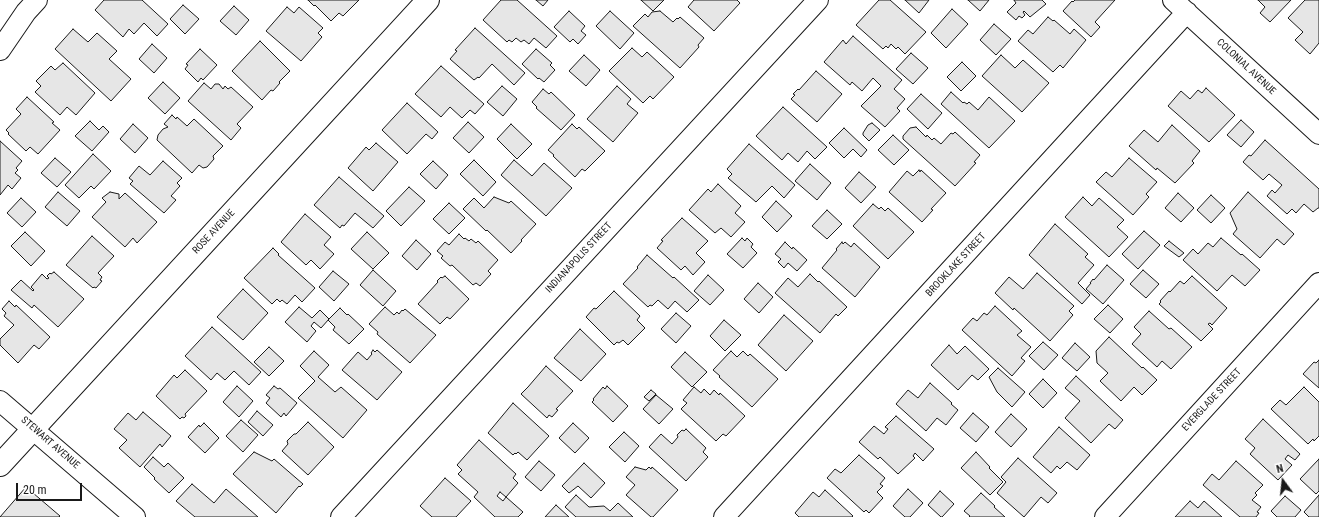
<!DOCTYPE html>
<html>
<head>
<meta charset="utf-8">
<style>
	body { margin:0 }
	#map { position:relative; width:1319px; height:517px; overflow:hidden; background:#fff; font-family:"Roboto Condensed",sans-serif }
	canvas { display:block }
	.north { position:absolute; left:1263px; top:461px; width:40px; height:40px; -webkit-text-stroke:3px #fff; paint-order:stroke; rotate:345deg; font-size:11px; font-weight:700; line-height:16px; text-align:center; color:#1a1a1a }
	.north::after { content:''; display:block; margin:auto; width:14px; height:18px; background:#1a1a1a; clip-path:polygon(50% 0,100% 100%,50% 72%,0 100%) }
	.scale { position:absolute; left:16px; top:483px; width:66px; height:18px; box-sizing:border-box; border:2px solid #1a1a1a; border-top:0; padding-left:5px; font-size:12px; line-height:14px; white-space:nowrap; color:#1a1a1a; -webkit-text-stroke:3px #fff; paint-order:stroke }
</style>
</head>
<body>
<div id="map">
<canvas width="1319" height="517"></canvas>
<div class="north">N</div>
<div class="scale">20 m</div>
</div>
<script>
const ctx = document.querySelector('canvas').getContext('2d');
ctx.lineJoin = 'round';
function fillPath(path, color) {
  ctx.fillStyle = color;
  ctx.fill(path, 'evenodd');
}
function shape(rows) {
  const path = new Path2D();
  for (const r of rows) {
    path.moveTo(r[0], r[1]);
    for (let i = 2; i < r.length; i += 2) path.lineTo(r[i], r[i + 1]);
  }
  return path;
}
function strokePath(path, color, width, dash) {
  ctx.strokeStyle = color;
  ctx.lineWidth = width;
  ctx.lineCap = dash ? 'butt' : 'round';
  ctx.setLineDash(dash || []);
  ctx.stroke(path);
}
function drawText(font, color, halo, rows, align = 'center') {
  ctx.font = font + ' "Roboto Condensed",sans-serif';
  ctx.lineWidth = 3;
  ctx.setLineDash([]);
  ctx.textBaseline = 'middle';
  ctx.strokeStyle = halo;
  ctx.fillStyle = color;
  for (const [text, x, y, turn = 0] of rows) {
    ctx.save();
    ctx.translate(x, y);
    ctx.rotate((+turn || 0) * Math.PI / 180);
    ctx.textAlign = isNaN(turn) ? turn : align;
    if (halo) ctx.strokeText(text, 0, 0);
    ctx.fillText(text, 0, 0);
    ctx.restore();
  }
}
const building = shape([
	[104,0,142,0,168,24,157,36,144,23,134,34,129,29,123,37,95,10,104,0],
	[308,0,359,0,343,16,339,13,331,21,315,5,314,6,308,0],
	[501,0,517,0,557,36,546,48,534,38,529,44,524,40,521,42,516,38,512,42,509,40,507,42,483,20,501,0],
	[536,0,548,0,543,6,536,0],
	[641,0,664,0,653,11,641,0],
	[694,0,737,0,740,3,714,31,688,7,694,0],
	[879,0,890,0,926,32,905,54,898,47,896,49,891,44,888,48,886,46,883,49,856,25,879,0],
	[905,0,929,0,919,13,905,0],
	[968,0,989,0,980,11,968,0],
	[1014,0,1042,0,1046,4,1030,17,1024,11,1023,12,1025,15,1022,18,1019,16,1016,20,1007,12,1016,3,1014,0],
	[1075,0,1115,0,1095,22,1100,27,1091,37,1063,11,1072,1,1073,2,1075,0],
	[1258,0,1291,0,1270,22,1260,13,1265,7,1258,0],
	[1305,0,1319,0,1319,43,1310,54,1295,40,1303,32,1288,18,1305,0],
	[183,5,199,19,185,34,170,19,183,5],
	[234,6,249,20,236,35,220,21,234,6],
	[287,7,294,13,299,7,323,28,318,33,322,37,301,61,266,31,287,7],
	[952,9,968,24,946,48,931,33,952,9],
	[569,11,585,26,581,31,586,35,578,44,573,39,570,42,554,27,569,11],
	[610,11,634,33,620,49,596,26,610,11],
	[660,11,673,22,677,18,678,19,680,17,704,38,698,45,699,47,680,68,633,26,645,14,648,17,652,12,660,11],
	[1048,17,1053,21,1054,20,1070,34,1074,29,1086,40,1063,68,1060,65,1053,72,1018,41,1028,30,1033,34,1048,17],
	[994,24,1011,39,996,55,980,40,994,24],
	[475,28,525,73,514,85,492,64,479,78,478,77,474,80,450,59,457,51,455,50,475,28],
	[73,29,88,42,97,33,117,51,109,59,131,79,111,101,55,49,73,29],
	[853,36,902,80,894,89,905,99,897,108,900,111,885,127,861,106,881,86,873,78,862,91,852,82,850,85,824,62,843,40,846,44,853,36],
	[260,41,290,71,279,82,280,83,273,91,271,90,262,100,232,71,260,41],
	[152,44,167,58,154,73,139,59,152,44],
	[632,48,642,57,647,52,674,77,653,99,650,96,643,103,609,71,632,48],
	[200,49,217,65,203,80,201,78,198,82,185,69,188,65,186,64,200,49],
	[536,49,552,63,550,65,555,70,544,82,539,78,538,79,522,64,536,49],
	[911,53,928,68,913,84,896,69,911,53],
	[584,55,600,70,586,86,569,71,584,55],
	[1001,55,1015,68,1023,60,1049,83,1022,112,982,76,1001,55],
	[962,62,976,76,961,91,947,77,962,62],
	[63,63,95,93,76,115,67,107,60,115,35,92,41,86,36,81,51,66,55,70,63,63],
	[441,66,484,104,475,114,470,110,462,118,450,107,441,117,415,94,441,66],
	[816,71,842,94,817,122,791,99,795,95,793,94,798,89,799,90,816,71],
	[163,82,180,98,165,114,148,98,163,82],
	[204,83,211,89,215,84,219,84,223,89,225,86,228,89,231,87,253,107,237,124,241,128,231,140,188,101,204,83],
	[502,86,517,99,503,116,487,102,502,86],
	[617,86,631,99,627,104,638,113,613,142,587,119,617,86],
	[1206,88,1235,115,1209,142,1168,106,1181,91,1190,99,1198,90,1202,93,1206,88],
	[543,89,549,94,551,92,575,115,561,130,536,108,537,107,532,102,543,89],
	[951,92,963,103,964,102,967,104,969,102,978,110,989,97,1015,121,989,148,941,104,951,92],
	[921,94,942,113,928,129,907,109,921,94],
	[27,97,54,122,52,123,60,130,38,154,30,147,26,151,8,134,9,133,6,130,21,114,16,109,27,97],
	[407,103,438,132,432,139,426,134,407,154,382,130,407,103],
	[783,107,827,147,815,159,807,151,798,162,788,153,782,160,756,136,783,107],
	[172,115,176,119,177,117,187,126,194,119,223,146,213,156,214,159,207,167,203,168,199,165,192,173,157,140,158,135,163,129,168,127,164,124,172,115],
	[1241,120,1254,132,1241,147,1227,135,1241,120],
	[90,121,99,130,103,126,109,132,92,151,75,136,90,121],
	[468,122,484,137,469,153,453,138,468,122],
	[872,123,880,130,869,141,863,135,863,133,868,125,872,123],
	[133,124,148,138,135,153,120,139,133,124],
	[511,124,532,144,517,159,497,139,511,124],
	[572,124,577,129,579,127,605,151,585,171,582,169,575,177,553,156,554,155,548,150,572,124],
	[1172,125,1200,151,1192,161,1194,163,1175,183,1157,168,1156,170,1129,146,1144,130,1158,142,1172,125],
	[916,127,926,137,927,135,932,140,934,138,941,144,951,133,953,134,955,132,980,155,974,162,976,163,955,186,903,139,903,136,910,128,916,127],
	[844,128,867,150,861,157,853,149,844,158,829,143,844,128],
	[893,135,909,150,894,165,878,150,893,135],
	[1265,140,1319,189,1319,208,1318,208,1313,212,1304,204,1296,213,1292,209,1287,214,1267,196,1272,190,1275,193,1282,185,1269,174,1263,180,1243,162,1249,155,1251,156,1265,140],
	[0,141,22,161,16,168,18,170,15,173,21,178,12,189,8,185,0,195,0,141],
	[376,143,398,162,373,191,348,168,366,147,369,150,376,143],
	[749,144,795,185,784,198,772,186,756,202,728,178,732,174,727,169,749,144],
	[93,154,111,171,94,189,91,186,79,198,65,185,93,154],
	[55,158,71,172,57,187,41,173,55,158],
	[1129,158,1157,182,1146,194,1149,197,1133,215,1096,182,1106,172,1112,177,1129,158],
	[474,160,496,182,483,196,460,174,474,160],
	[514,160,532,176,544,163,572,188,546,216,501,175,514,160],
	[163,161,182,178,177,183,180,186,171,196,176,200,164,213,130,184,133,181,129,178,139,166,150,175,163,161],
	[433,161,448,175,436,189,420,174,433,161],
	[810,164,831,183,817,200,795,181,810,164],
	[919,170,920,172,921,170,946,193,931,209,933,210,922,222,889,192,907,171,913,176,919,170],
	[859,172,876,187,861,203,845,188,859,172],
	[339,177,384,216,373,228,355,213,344,226,342,225,340,228,314,205,339,177],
	[718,184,741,206,735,213,745,222,731,237,721,228,715,233,689,210,708,189,711,192,718,184],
	[409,187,425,201,401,226,386,211,409,187],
	[58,192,80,211,67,226,45,207,58,192],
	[110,192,119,194,119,199,125,193,157,222,137,243,133,238,125,247,92,217,106,202,102,198,110,192],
	[1248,192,1294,234,1284,245,1277,239,1260,258,1233,234,1237,229,1230,213,1248,192],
	[1178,193,1194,208,1181,222,1165,208,1178,193],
	[1211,195,1225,208,1211,223,1197,210,1211,195],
	[494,197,509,203,511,201,536,224,521,240,522,241,511,253,487,230,486,231,463,209,474,198,484,208,494,197],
	[1083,197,1092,206,1099,198,1124,220,1117,227,1128,237,1109,257,1065,217,1083,197],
	[21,198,36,212,22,227,7,213,21,198],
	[776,201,792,216,777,232,762,217,776,201],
	[449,203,465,218,449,234,433,219,449,203],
	[873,204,879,209,881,207,885,211,888,208,914,232,888,259,853,226,873,204],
	[827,210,842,224,827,239,812,226,827,210],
	[305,214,331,237,324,245,334,254,320,269,311,260,306,265,281,242,305,214],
	[682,218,708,241,696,253,705,262,693,275,685,266,681,270,657,248,663,241,661,240,682,218],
	[1055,224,1088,254,1085,257,1094,265,1078,283,1090,295,1082,304,1029,255,1055,224],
	[1144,231,1160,245,1138,269,1122,254,1144,231],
	[25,232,45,251,31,266,11,246,25,232],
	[367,232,389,253,373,269,351,249,367,232],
	[459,234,464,239,465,238,469,241,471,239,476,243,478,241,498,260,488,271,491,274,480,286,476,283,473,285,452,265,450,266,441,258,443,256,437,251,445,242,449,245,459,234],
	[92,236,114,256,98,273,102,277,100,280,102,281,96,288,94,287,93,288,66,265,92,236],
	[742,238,745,241,747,238,753,244,751,247,757,253,743,268,727,254,742,238],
	[1221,238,1241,255,1242,254,1260,270,1245,286,1232,275,1217,291,1183,260,1193,249,1198,254,1208,243,1213,247,1221,238],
	[416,240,431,254,417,270,402,256,416,240],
	[1169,241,1184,253,1179,257,1164,246,1169,241],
	[785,242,792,249,793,247,807,260,797,271,788,263,784,268,778,262,781,259,775,254,785,242],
	[842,242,843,244,845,242,851,247,854,243,880,267,855,297,822,268,837,250,836,249,842,242],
	[273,248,279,254,278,255,315,288,302,302,295,295,287,304,282,300,280,302,277,299,272,304,244,278,273,248],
	[647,255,673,278,674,277,699,300,687,312,675,301,668,309,658,300,652,306,650,305,648,307,623,284,638,268,637,267,647,255],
	[1107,265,1124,280,1103,304,1086,289,1091,283,1090,283,1093,279,1094,280,1107,265],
	[373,270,396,291,383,306,360,285,373,270],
	[1143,270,1159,284,1146,298,1130,284,1143,270],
	[333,271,349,284,334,301,319,287,333,271],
	[54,272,84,299,58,327,34,305,32,308,11,290,21,280,33,291,34,290,31,287,42,274,47,279,49,278,47,276,50,273,51,274,54,272],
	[1037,273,1074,306,1069,311,1073,315,1050,341,1014,308,1013,310,995,293,1009,277,1023,289,1037,273],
	[810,274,818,282,819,281,847,307,838,316,836,314,820,333,775,293,788,278,798,287,810,274],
	[708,275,724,290,710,305,694,291,708,275],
	[445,276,469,299,450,319,447,317,440,324,418,304,438,282,437,281,441,277,442,278,445,276],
	[1192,276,1227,308,1212,325,1210,323,1208,324,1213,329,1201,341,1159,304,1161,302,1160,301,1169,291,1170,292,1180,281,1184,284,1192,276],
	[758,283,773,297,759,313,744,299,758,283],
	[243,289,268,313,243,340,217,317,243,289],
	[614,291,640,316,637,320,645,328,628,345,623,340,619,343,617,342,614,345,586,317,594,308,596,309,614,291],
	[9,301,15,307,16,305,50,337,39,349,34,345,18,363,0,345,0,339,14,325,4,316,6,313,2,309,9,301],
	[1108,305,1123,319,1110,333,1094,319,1108,305],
	[995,306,1022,331,1017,335,1031,347,1021,358,1025,361,1012,376,962,330,973,318,977,321,984,313,987,315,995,306],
	[299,307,312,318,320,310,329,319,321,328,314,322,311,326,316,331,307,342,285,322,299,307],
	[385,307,394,315,397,312,399,314,402,310,403,311,405,309,436,335,410,363,377,334,378,332,369,324,385,307],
	[340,308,347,315,348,314,364,329,349,344,333,330,335,327,328,320,340,308],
	[1149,311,1169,329,1171,328,1192,347,1171,369,1162,361,1157,367,1132,344,1141,334,1134,327,1149,311],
	[676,313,691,326,676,343,661,329,676,313],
	[784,315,813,341,786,371,758,345,784,315],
	[724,320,741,335,725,351,710,336,724,320],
	[212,327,261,372,249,385,234,371,225,380,217,373,211,380,185,356,212,327],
	[580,329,606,354,581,381,554,358,580,329],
	[1109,337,1142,368,1143,367,1157,380,1142,395,1134,387,1121,401,1100,381,1108,373,1097,363,1096,351,1109,337],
	[1043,342,1058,355,1044,370,1029,356,1043,342],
	[1075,343,1090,357,1077,371,1062,358,1075,343],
	[949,345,957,354,965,346,989,369,978,380,972,375,958,390,931,365,949,345],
	[269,347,284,361,269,376,254,362,269,347],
	[373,350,375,352,377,350,402,372,377,400,342,370,358,352,367,360,372,354,371,353,373,350],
	[314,351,329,365,318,377,335,392,341,387,367,410,343,438,298,398,315,381,300,366,314,351],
	[731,351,737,357,743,351,748,356,750,354,778,379,752,407,719,377,720,376,713,370,731,351],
	[685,352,707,372,692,387,671,367,685,352],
	[1319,360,1319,388,1303,374,1314,362,1316,363,1319,360],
	[546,366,573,391,556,409,558,410,552,417,549,415,547,418,521,394,528,387,546,366],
	[998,368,1025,392,1012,407,997,392,989,377,998,368],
	[185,370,207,391,185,414,186,416,184,418,182,417,180,419,156,396,174,375,177,378,185,370],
	[1076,376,1123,420,1115,429,1109,424,1091,443,1065,418,1080,401,1065,388,1076,376],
	[1043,379,1057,393,1043,408,1029,394,1043,379],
	[930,383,952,403,951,404,958,410,946,425,937,418,926,431,896,404,908,390,918,398,930,383],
	[237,386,253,401,239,417,223,402,237,386],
	[274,386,278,389,280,388,297,403,286,416,284,413,281,417,266,403,270,398,266,395,274,386],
	[607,386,628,406,613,422,592,402,594,400,593,399,603,387,605,389,607,386],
	[694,387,701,393,704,389,710,395,714,390,719,395,720,393,745,416,726,436,723,434,716,441,681,409,687,403,683,400,694,387],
	[1304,387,1319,402,1319,436,1314,441,1313,439,1308,444,1271,409,1280,400,1286,405,1304,387],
	[651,390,656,394,649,401,644,397,651,390],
	[656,395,673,409,659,424,643,409,656,395],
	[513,403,549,436,527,460,518,452,516,454,515,453,513,455,488,433,513,403],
	[257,411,273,425,263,436,248,422,257,411],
	[143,412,171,436,162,447,160,444,140,467,119,448,127,440,114,429,128,413,136,420,143,412],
	[973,413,989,427,976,442,960,428,973,413],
	[1011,414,1027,429,1011,447,995,432,1011,414],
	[896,416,934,449,923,461,915,453,913,456,915,458,898,474,880,457,878,459,859,442,874,426,884,434,888,429,885,427,896,416],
	[1263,419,1300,454,1295,460,1288,455,1285,459,1292,465,1278,480,1250,454,1255,448,1245,439,1263,419],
	[241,420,258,435,243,452,226,436,241,420],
	[308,422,334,447,308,475,282,451,288,444,287,441,294,434,296,434,308,422],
	[204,423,219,438,205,453,188,437,199,425,200,427,204,423],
	[573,423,589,438,575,453,559,438,573,423],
	[1059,427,1090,455,1077,470,1067,462,1060,469,1057,466,1051,473,1033,457,1059,427],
	[686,429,706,448,703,452,708,457,686,481,649,447,661,434,672,444,678,437,677,435,682,430,684,431,686,429],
	[624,432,639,446,625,462,609,447,624,432],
	[479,440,516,474,513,478,518,483,506,497,523,512,518,517,495,517,474,497,478,492,458,474,462,470,457,465,479,440],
	[500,492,506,497,503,501,497,496,500,492],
	[254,452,272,461,274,459,303,484,300,487,299,486,276,513,233,474,254,452],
	[976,452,990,467,989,468,1003,482,990,495,961,468,976,452],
	[859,455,885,478,880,484,883,486,877,492,883,498,869,513,866,510,864,512,827,478,835,469,841,473,859,455],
	[153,457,164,467,168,463,184,478,169,493,154,479,155,478,144,467,153,457],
	[1018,458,1057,493,1048,503,1041,497,1024,517,997,493,1006,482,1001,477,1018,458],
	[1319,459,1319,491,1316,494,1300,479,1319,459],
	[539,461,555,475,541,491,525,477,539,461],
	[1236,461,1263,485,1255,493,1257,495,1252,500,1261,507,1257,512,1259,513,1256,517,1240,517,1203,485,1212,474,1219,480,1236,461],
	[584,463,605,483,591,498,578,486,569,493,562,486,584,463],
	[635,467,646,470,649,467,651,469,652,467,678,490,653,517,651,517,626,495,635,485,626,477,635,467],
	[445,478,471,501,456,517,432,517,420,506,445,478],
	[192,484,214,503,226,489,258,517,195,517,176,501,192,484],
	[26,487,60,516,59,517,0,517,26,487],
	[908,489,923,503,910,517,905,517,893,506,908,489],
	[825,490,853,516,852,517,799,517,795,513,813,492,819,497,825,490],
	[940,491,954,504,942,517,941,517,928,505,940,491],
	[981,493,995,506,994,507,1005,517,969,517,970,516,964,511,981,493],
	[576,495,589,507,604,506,610,511,618,503,633,517,576,517,565,507,576,495],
	[1319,495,1319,517,1309,517,1304,512,1319,495],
	[1285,496,1301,510,1295,517,1277,517,1271,511,1285,496],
	[1190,501,1198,508,1204,501,1222,517,1175,517,1190,501],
	[556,505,569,517,545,517,556,505]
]);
const minor = shape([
	[1173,0,1319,134],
	[0,50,26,12,37,0],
	[0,401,135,517],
	[341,517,818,0],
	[724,517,1187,12],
	[1105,517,1319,283]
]);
const tertiary = shape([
	[0,465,428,0]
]);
const streetNames = [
	["COLONIAL AVENUE",1246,67,43],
	["ROSE AVENUE",214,232,-47],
	["INDIANAPOLIS STREET",579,258,-47],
	["BROOKLAKE STREET",956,265,-47],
	["EVERGLADE STREET",1212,400,-47],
	["STEWART AVENUE",50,443,41]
];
fillPath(building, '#e6e6e6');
strokePath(building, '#1a1a1a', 1);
strokePath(minor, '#1a1a1a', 22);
strokePath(tertiary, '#1a1a1a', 24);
strokePath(minor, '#fff', 20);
strokePath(tertiary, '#fff', 22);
drawText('10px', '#1a1a1a', '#fff', streetNames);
</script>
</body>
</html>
